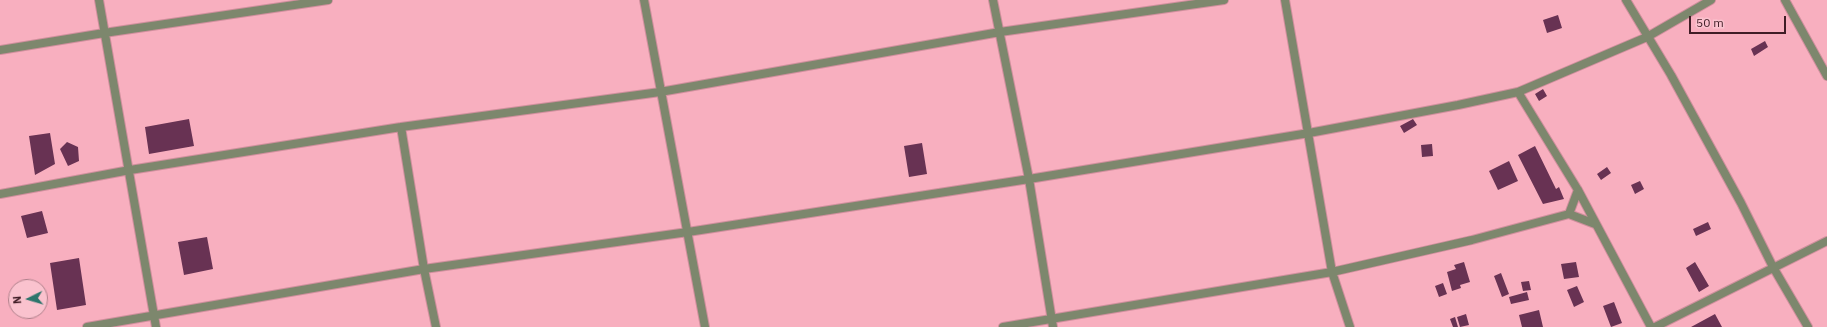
<!DOCTYPE html>
<html>
<head>
<meta charset="utf-8">
<style>
	body { margin:0 }
	#map { position:relative; width:1827px; height:327px; overflow:hidden; background:#f8afbf; font-family:"IBM Plex Sans",sans-serif }
	canvas { display:block }
	.north { position:absolute; left:8px; top:279px; width:40px; height:40px; box-sizing:border-box; background:#fac2ce; border:1px solid #b0808b; border-radius:50%; rotate:265deg; font-size:11px; font-weight:700; line-height:16px; text-align:center; color:#401d26 }
	.north::after { content:''; display:block; margin:auto; width:14px; height:18px; background:#2d756c; clip-path:polygon(50% 0,100% 100%,50% 72%,0 100%) }
	.scale { position:absolute; left:1689px; top:16px; width:97px; height:18px; box-sizing:border-box; border:2px solid #401d26; border-top:0; padding-left:5px; font-size:12px; line-height:14px; white-space:nowrap; color:#401d26; -webkit-text-stroke:3px #fac2ce; paint-order:stroke }
</style>
</head>
<body>
<div id="map">
<canvas width="1827" height="327"></canvas>
<div class="north">N</div>
<div class="scale">50 m</div>
</div>
<script>
const ctx = document.querySelector('canvas').getContext('2d');
ctx.lineJoin = 'round';
function fillPath(path, color) {
  ctx.fillStyle = color;
  ctx.fill(path, 'evenodd');
}
function shape(rows) {
  const path = new Path2D();
  for (const r of rows) {
    path.moveTo(r[0], r[1]);
    for (let i = 2; i < r.length; i += 2) path.lineTo(r[i], r[i + 1]);
  }
  return path;
}
function strokePath(path, color, width, dash) {
  ctx.strokeStyle = color;
  ctx.lineWidth = width;
  ctx.lineCap = dash ? 'butt' : 'round';
  ctx.setLineDash(dash || []);
  ctx.stroke(path);
}
const building = shape([
	[1558,15,1562,28,1547,33,1543,20],
	[1765,41,1768,47,1754,56,1751,49],
	[1543,89,1547,96,1539,101,1535,94],
	[189,119,194,146,149,154,145,127],
	[1413,119,1417,125,1404,133,1400,126],
	[50,133,55,164,35,175,29,136],
	[67,142,78,147,79,161,68,166,60,149],
	[922,143,927,174,909,177,904,146],
	[1432,144,1433,156,1422,157,1421,145],
	[1535,146,1556,189,1559,187,1564,199,1543,204,1518,155],
	[1509,161,1518,181,1498,190,1489,171],
	[1607,167,1611,173,1601,180,1597,174],
	[1640,181,1644,189,1635,194,1631,185],
	[42,211,48,233,27,238,21,216],
	[1708,222,1711,229,1696,236,1693,229],
	[207,237,213,269,184,275,178,242],
	[79,258,86,305,57,310,50,263],
	[1464,262,1470,282,1460,285,1461,288,1452,291,1447,272,1456,269,1454,265],
	[1576,262,1579,277,1564,279,1561,264],
	[1695,262,1709,286,1699,292,1686,268],
	[1501,273,1509,294,1502,297,1494,276],
	[1529,281,1531,290,1523,291,1521,282],
	[1443,283,1447,294,1439,297,1435,286],
	[1577,286,1584,302,1574,307,1567,290],
	[1527,292,1529,300,1511,304,1509,297],
	[1614,302,1622,323,1611,327,1603,306],
	[1539,310,1543,327,1522,327,1519,315],
	[1466,314,1469,325,1460,327,1457,317],
	[1715,314,1722,327,1691,327],
	[1455,317,1458,327,1453,327,1450,319]
]);
const minor = shape([
	[99,0,156,327],
	[644,0,705,327],
	[993,0,1029,179,1053,327],
	[1285,0,1332,272,1350,327],
	[1626,0,1671,75,1741,203,1773,267,1808,327],
	[1785,0,1827,76],
	[0,50,104,33,328,0],
	[1518,92,1578,190,1651,327],
	[401,127,424,269,436,327],
	[0,194,130,170,401,127,660,92,1000,32,1224,0],
	[1569,214,1578,190],
	[87,327,424,269,688,232,1029,179,1309,133,1458,105,1518,92,1647,37,1711,0],
	[1003,327,1332,272,1472,240,1569,214,1595,224],
	[1655,327,1827,241]
]);
fillPath(building, '#683253');
strokePath(minor, '#d08f9d', 10);
strokePath(minor, '#7d876d', 8);
</script>
</body>
</html>
